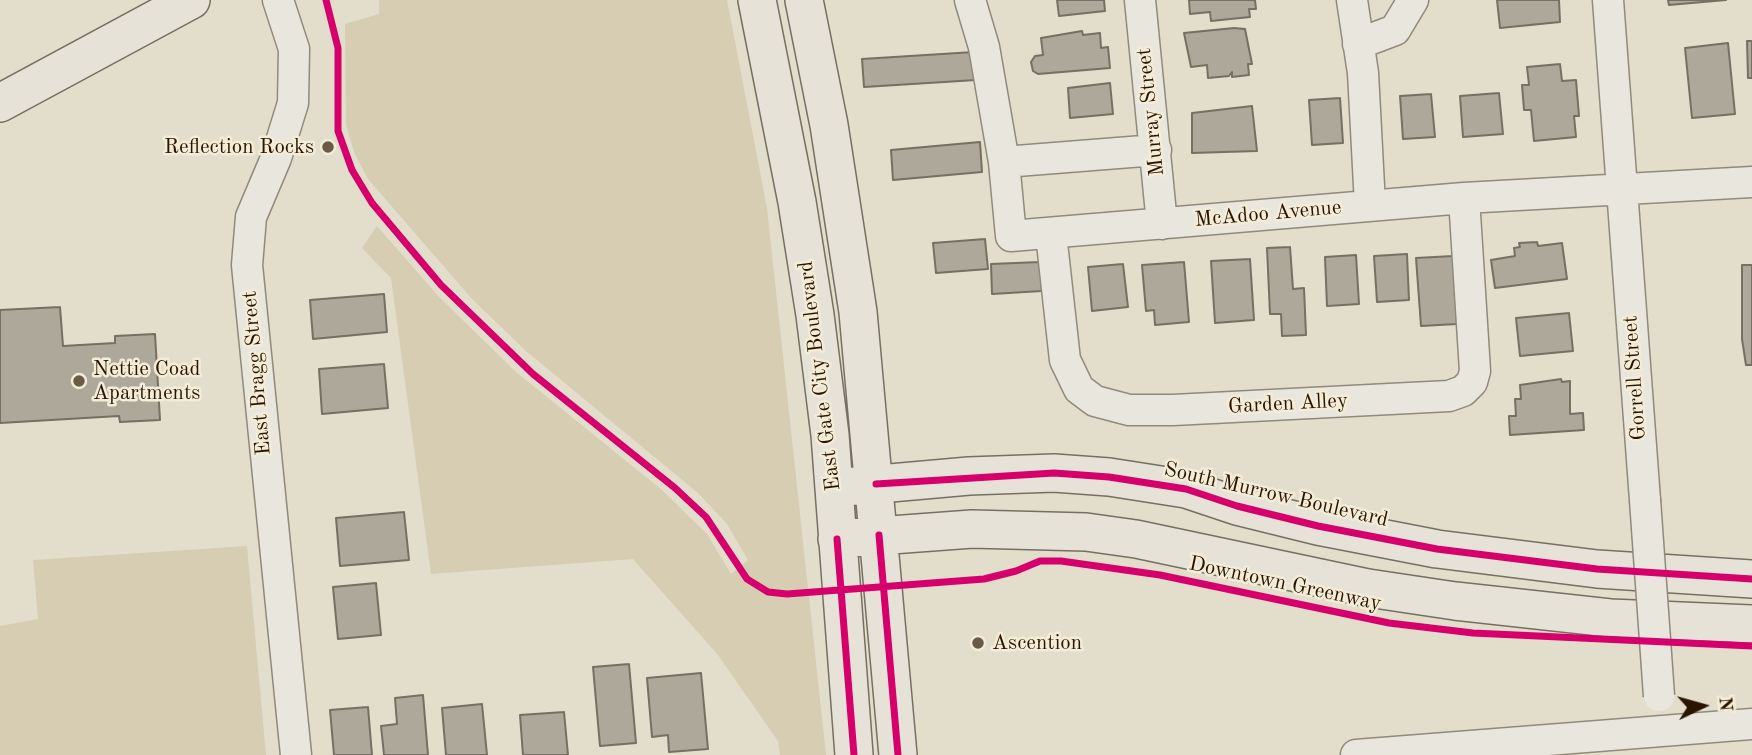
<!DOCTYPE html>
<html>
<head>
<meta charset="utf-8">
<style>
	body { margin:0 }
	#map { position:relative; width:1752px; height:755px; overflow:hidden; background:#e3ddcb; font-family:"Old Standard TT",serif }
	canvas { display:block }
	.north { position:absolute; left:1668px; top:671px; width:70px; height:70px; -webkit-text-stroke:5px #f3edd7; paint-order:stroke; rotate:85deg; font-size:19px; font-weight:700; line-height:28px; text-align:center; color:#2a1400 }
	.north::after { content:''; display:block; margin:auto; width:24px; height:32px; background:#2a1400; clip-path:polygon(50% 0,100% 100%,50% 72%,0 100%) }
</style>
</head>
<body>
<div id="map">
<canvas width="1752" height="755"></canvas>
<div class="north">N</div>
</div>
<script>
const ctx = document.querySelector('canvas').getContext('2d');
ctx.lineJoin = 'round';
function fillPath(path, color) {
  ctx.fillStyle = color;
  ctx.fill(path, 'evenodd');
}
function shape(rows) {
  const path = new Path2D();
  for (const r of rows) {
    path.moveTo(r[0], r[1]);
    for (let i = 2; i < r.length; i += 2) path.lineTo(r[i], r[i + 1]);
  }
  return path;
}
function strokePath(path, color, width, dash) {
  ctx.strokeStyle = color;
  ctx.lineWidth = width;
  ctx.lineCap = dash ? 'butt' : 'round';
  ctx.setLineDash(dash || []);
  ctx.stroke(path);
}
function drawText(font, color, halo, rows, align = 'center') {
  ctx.font = font + ' "Old Standard TT",serif';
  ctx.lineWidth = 5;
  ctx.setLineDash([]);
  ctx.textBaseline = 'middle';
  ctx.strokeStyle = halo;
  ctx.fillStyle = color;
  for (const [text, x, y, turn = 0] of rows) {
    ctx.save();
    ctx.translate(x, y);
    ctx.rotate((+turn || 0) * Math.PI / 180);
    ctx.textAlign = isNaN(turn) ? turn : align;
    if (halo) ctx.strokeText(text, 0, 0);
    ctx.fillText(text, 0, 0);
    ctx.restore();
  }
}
const green = shape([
	[379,0,727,0,767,208,826,755,780,755,778,741,718,655,633,559,431,574,391,278,362,248,377,226,440,298,516,372,662,490,707,534,731,574,748,560,727,524,698,493,526,351,472,299,368,179,354,152,346,124,345,24,379,14],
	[247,546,266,755,0,755,0,626,38,619,33,560]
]);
const building = shape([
	[1057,0,1104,0,1105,11,1059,16,1057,0],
	[1189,0,1255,0,1256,9,1249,9,1250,17,1211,21,1210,12,1190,14,1189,0],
	[1497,0,1559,0,1560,22,1500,28,1497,0],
	[1668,0,1726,0,1669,5,1668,0],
	[1234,28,1245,29,1252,64,1248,64,1249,75,1232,77,1232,72,1229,76,1208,78,1207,65,1191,67,1184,33,1234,28],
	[1082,31,1083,35,1100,33,1101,48,1108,47,1110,68,1038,74,1033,71,1031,62,1035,56,1043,55,1041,38,1082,31],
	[1747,41,1752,41,1752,78,1748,78,1747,41],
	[1728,43,1735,114,1692,118,1685,48,1728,43],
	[974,52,976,80,864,87,862,59,974,52],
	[1560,64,1562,81,1576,80,1579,116,1574,116,1576,137,1534,141,1531,110,1524,110,1522,85,1529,85,1527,67,1560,64],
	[1110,83,1113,114,1070,118,1068,88,1110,83],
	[1499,93,1503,134,1463,137,1460,96,1499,93],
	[1431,94,1435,137,1403,139,1400,96,1431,94],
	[1340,98,1343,143,1312,145,1309,100,1340,98],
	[1252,106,1257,151,1192,153,1192,113,1252,106],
	[980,142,982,172,893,180,891,150,980,142],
	[985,239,988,269,936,273,933,243,985,239],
	[1537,242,1538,246,1562,243,1567,279,1495,288,1491,260,1515,256,1514,248,1520,247,1519,243,1537,242],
	[1290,247,1293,289,1304,288,1306,335,1282,336,1281,314,1270,314,1267,248,1290,247],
	[1407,254,1409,300,1377,302,1374,256,1407,254],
	[1356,255,1359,304,1327,306,1325,257,1356,255],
	[1453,256,1457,324,1421,326,1416,258,1453,256],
	[1250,259,1254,320,1215,323,1211,261,1250,259],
	[1040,262,1042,291,992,294,991,264,1040,262],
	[1184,262,1189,322,1155,325,1154,310,1146,311,1142,265,1184,262],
	[1123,264,1128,307,1092,311,1088,267,1123,264],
	[1742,265,1752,265,1752,365,1746,365,1742,339,1742,265],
	[384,294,387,332,313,339,310,300,384,294],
	[60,307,63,346,115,343,115,336,155,334,160,420,120,422,119,416,0,423,0,310,60,307],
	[1569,313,1573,351,1520,356,1516,318,1569,313],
	[384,364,388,408,322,414,319,369,384,364],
	[1561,379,1562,382,1570,381,1570,414,1583,413,1584,430,1510,435,1509,416,1516,416,1515,399,1521,399,1520,385,1561,379],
	[404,512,409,560,340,566,336,518,404,512],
	[376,583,381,635,338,639,333,587,376,583],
	[629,664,636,743,600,746,593,667,629,664],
	[701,673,708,749,669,752,668,735,652,737,647,678,701,673],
	[423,695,428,755,384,755,381,726,397,724,395,698,423,695],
	[482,704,487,755,446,755,442,708,482,704],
	[368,707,372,755,334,755,330,710,368,707],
	[564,712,568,755,523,755,520,715,564,712]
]);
const minor = shape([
	[278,0,294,49,293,103,276,158,251,217,247,265,296,755],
	[970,0,984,47,1004,162],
	[1140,0,1162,224],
	[1352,0,1363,73,1370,205],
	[1608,0,1645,500],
	[1358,44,1395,30,1413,0],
	[1156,150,1004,162,1011,236,1464,198,1752,182],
	[1051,234,1065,360,1079,389,1095,401,1129,410,1173,410,1449,396,1463,391,1472,382,1475,371,1464,198],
	[1356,755,1752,724]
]);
const major = shape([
	[757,0,797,202,815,315,830,435,854,755],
	[804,0,829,125,858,312,898,755],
	[0,103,191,0],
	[834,488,969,476,1054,473,1109,477,1186,489,1237,506,1318,526,1437,549,1597,569,1752,579],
	[837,539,972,529,1086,532,1136,539,1368,588,1455,601,1610,618,1752,624]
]);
const minorBridge = shape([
	[1645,500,1659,696]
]);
const cycleway = shape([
	[326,0,338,48,338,131,352,170,372,203,441,285,533,374,675,488,706,517,747,579,768,592,787,594,984,579,1016,571,1040,561,1061,561,1160,575,1389,623,1473,633,1752,646],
	[876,484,1054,473,1109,477,1186,489,1237,506,1318,526,1437,549,1597,569,1752,579],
	[879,535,898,755],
	[837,539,854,755]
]);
const markers = [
	[328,147,7,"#6b5a47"],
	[79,381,7,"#6b5a47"],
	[978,643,7,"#6b5a47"]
];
const streetNames = [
	["Murray Street",1151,112,-96],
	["McAdoo Avenue",1268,214,-5],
	["East Bragg Street",257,373,-95],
	["East Gate City Boulevard",820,376,-97],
	["Gorrell Street",1635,378,-94],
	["Garden Alley",1288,404,-3],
	["South Murrow Boulevard",1276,495,13],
	["Downtown Greenway",1285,584,12]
];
const poiNames = [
	["Reflection Rocks",314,147,"right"],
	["Nettie Coad",93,369],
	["Apartments",93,393],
	["Ascention",992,643]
];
fillPath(green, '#d6cdb3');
fillPath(building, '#ada89a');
strokePath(building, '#766f63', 2);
strokePath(minor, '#908a7d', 33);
strokePath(major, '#766f63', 40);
strokePath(minor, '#e9e6dd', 30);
strokePath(major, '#e6e2d7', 37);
strokePath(minorBridge, '#908a7d', 33, []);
strokePath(minorBridge, '#e9e6dd', 30);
strokePath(cycleway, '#d6006c', 7);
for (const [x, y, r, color] of markers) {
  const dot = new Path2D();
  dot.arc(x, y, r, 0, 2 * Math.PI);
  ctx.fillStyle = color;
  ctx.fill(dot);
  strokePath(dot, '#f3edd7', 2.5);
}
drawText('21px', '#2a1400', '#f3edd7', streetNames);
drawText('21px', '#2a1400', '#f3edd7', poiNames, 'left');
</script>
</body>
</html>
